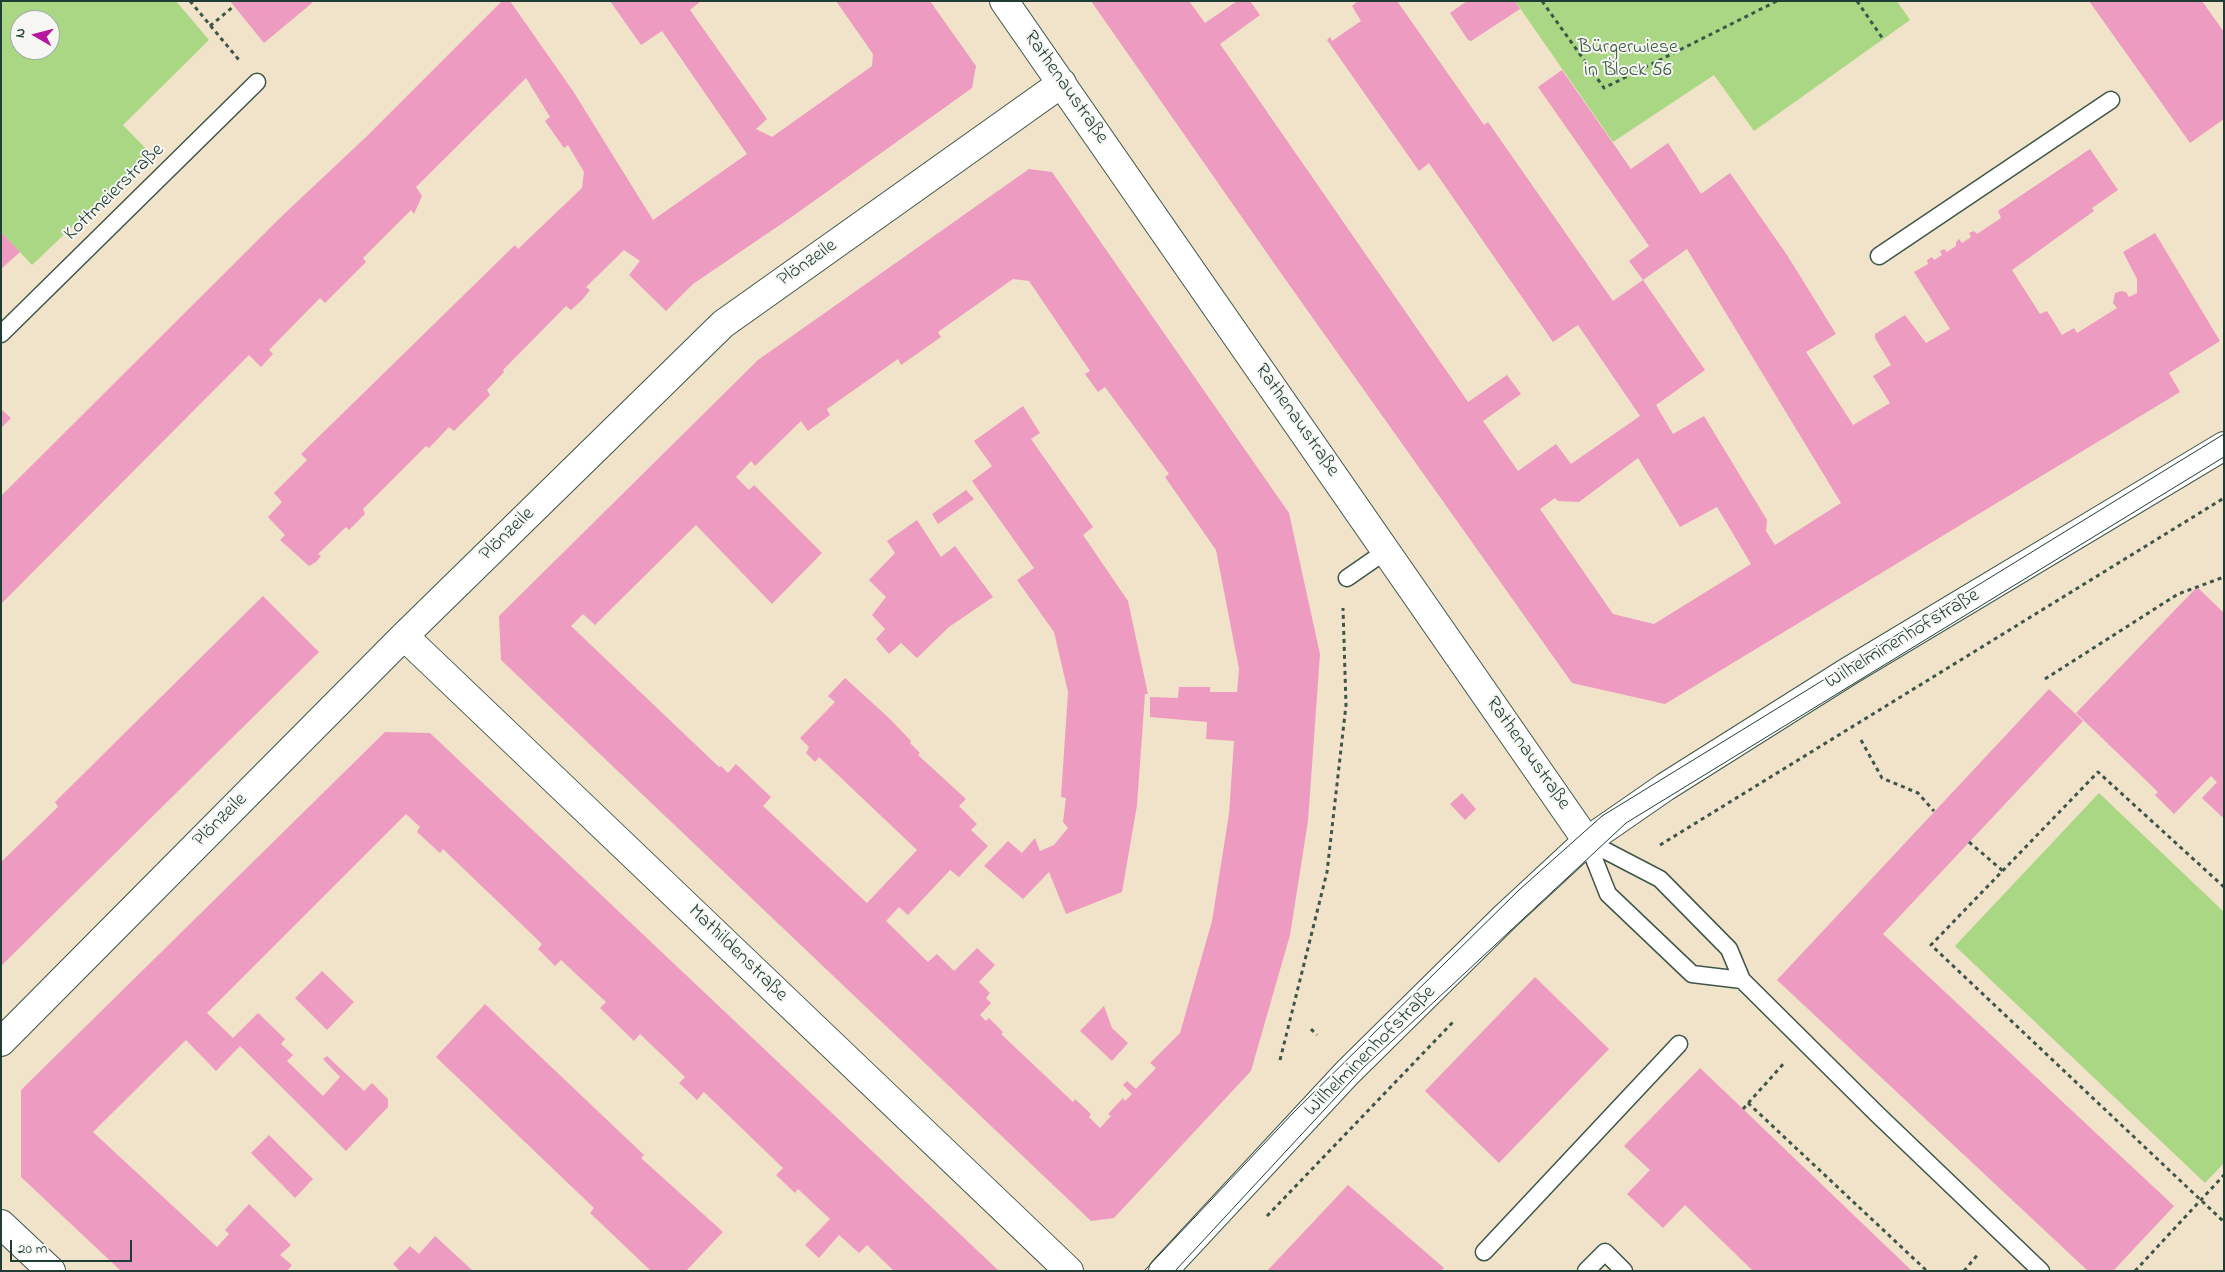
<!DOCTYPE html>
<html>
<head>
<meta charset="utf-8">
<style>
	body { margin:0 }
	#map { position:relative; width:2225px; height:1272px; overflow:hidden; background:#f1e3c9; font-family:"Indie Flower",sans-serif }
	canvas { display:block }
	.frame { position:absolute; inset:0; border:2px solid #1f3d34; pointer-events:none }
	.north { position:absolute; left:10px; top:10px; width:50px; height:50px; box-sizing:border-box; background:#f6f6f2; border:1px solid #a0aca6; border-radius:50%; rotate:278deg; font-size:14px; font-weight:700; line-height:20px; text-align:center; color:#1f3d34 }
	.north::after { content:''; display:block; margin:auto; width:18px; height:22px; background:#b5179e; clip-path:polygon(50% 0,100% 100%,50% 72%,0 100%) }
	.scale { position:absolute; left:10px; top:1240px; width:122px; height:22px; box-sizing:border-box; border:2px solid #1f3d34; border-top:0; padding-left:6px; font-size:15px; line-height:18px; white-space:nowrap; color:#1f3d34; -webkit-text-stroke:4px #f6f6f2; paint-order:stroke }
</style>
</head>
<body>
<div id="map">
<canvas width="2225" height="1272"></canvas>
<div class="frame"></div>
<div class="north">N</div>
<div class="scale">20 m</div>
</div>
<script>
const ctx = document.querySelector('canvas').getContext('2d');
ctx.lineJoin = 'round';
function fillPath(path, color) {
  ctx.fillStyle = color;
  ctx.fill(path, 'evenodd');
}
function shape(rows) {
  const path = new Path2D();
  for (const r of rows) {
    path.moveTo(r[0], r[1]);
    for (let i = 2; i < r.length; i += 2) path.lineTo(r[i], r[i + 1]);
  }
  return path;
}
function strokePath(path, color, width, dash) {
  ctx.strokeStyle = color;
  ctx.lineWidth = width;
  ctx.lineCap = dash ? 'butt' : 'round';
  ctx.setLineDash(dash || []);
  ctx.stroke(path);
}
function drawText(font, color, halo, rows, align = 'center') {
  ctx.font = font + ' "Indie Flower",sans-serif';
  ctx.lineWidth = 4;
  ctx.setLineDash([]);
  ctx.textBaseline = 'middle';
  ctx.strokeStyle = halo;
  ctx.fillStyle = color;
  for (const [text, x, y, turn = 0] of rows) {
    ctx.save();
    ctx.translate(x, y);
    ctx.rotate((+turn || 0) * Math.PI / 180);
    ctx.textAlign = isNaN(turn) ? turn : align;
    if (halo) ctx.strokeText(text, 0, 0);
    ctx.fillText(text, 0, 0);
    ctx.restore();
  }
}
const green = shape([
	[1,1,176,1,209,40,123,125,150,153,32,265,1,232],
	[20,20,50,20,50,50,20,50],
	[1515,1,1897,1,1910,20,1754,131,1714,75,1613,142],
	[2099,793,2224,912,2224,1163,2205,1183,1955,946]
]);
const building = shape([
	[230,1,311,1,312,3,264,43],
	[502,1,510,1,573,91,653,220,747,154,662,31,641,45,610,1,701,1,690,10,767,119,756,129,772,137,872,66,873,54,836,1,930,1,976,66,972,88,793,216,693,284,666,311,629,275,640,261,624,250,586,287,590,290,582,300,571,310,566,306,503,370,504,372,487,390,490,395,454,431,449,427,429,448,426,446,363,509,365,514,349,530,346,527,318,554,321,556,316,562,309,566,280,540,285,535,268,517,282,502,274,493,307,460,301,454,515,245,518,249,582,188,584,172,568,145,564,148,545,121,550,117,526,78,416,187,422,196,414,214,411,210,363,258,366,262,325,303,320,298,269,350,273,354,261,367,249,355,1,604,1,496,283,215,366,137],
	[1091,1,1189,1,1205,23,1237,1,1250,1,1260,15,1220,44,1468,402,1507,375,1521,394,1483,421,1518,471,1556,444,1571,464,1640,416,1578,325,1553,342,1429,163,1419,171,1327,40,1330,37,1332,41,1361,21,1352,6,1358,1,1397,1,1484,125,1488,122,1613,301,1643,280,1705,370,1656,405,1673,434,1704,416,1767,520,1766,531,1775,545,1841,503,1687,249,1643,280,1629,261,1649,246,1538,87,1562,70,1631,169,1668,143,1701,194,1730,173,1787,255,1836,334,1806,352,1853,425,1890,403,1873,376,1891,365,1875,338,1875,334,1905,315,1926,343,1950,329,1914,272,1928,264,1927,260,1932,257,1934,260,1942,255,1940,251,1944,249,1947,252,1956,246,1956,242,1959,239,1962,243,1971,237,1969,233,1974,231,1977,234,2001,218,1998,211,2090,149,2118,190,2092,208,2094,211,2012,270,2040,314,2047,311,2062,335,2074,328,2077,333,2117,308,2113,303,2115,293,2121,291,2126,292,2129,297,2137,293,2137,279,2123,252,2155,233,2220,341,2169,373,2180,392,1665,704,1572,683,1278,269],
	[1638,458,1680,527,1717,507,1751,564,1654,624,1613,614,1540,509,1555,498,1558,501,1579,502],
	[1467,1,1515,1,1520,9,1471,41,1468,40,1450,13],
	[2089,1,2202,1,2224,32,2224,119,2190,143],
	[1029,169,1052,172,1289,513,1320,654,1308,821,1290,935,1251,1071,1114,1218,1091,1221,501,660,499,616,758,360],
	[1013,279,1029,281,1090,371,1085,374,1098,392,1105,387,1169,474,1165,477,1216,550,1239,669,1237,692,1210,692,1210,687,1179,687,1178,698,1150,697,1150,717,1207,722,1206,739,1234,741,1229,814,1212,921,1180,1033,1150,1063,1156,1068,1136,1089,1127,1081,1123,1085,1132,1094,1125,1101,1123,1098,1108,1114,1111,1116,1100,1128,1089,1117,1091,1114,1075,1099,1073,1102,1001,1034,1003,1032,989,1018,986,1021,980,1015,991,1003,986,998,990,993,979,982,995,965,977,948,954,971,937,954,928,962,886,921,899,907,908,915,950,870,959,877,988,846,971,830,977,824,959,806,966,799,918,755,920,753,910,743,911,741,889,718,845,678,828,696,835,702,800,738,809,747,806,753,815,762,819,757,917,850,867,903,763,806,771,797,736,764,728,773,721,766,719,767,571,626,583,614,595,625,696,525,772,604,822,553,754,485,749,490,736,477,751,461,755,466,801,421,808,431,830,415,827,409,898,359,901,365,941,337,938,332],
	[1,232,20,252,1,269],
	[1023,406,1040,433,1031,439,1093,527,1083,535,1128,601,1148,694,1145,694,1137,805,1122,892,1066,914,1049,872,1023,899,984,866,1008,841,1022,853,1035,838,1040,851,1054,845,1068,828,1063,822,1066,798,1061,797,1068,692,1054,632,1017,580,1034,568,972,481,992,466,974,441],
	[1,409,11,418,1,428],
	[966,490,974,499,938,524,932,514],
	[917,520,941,557,955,546,993,597,949,627,917,658,901,643,889,654,876,639,885,629,872,615,886,597,869,580,895,553,887,541],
	[2197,587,2224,613,2224,815,2222,817,2202,798,2217,782,2211,776,2174,814,2155,795,2158,792,2076,713],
	[263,596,319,652,1,966,1,862,58,807,55,802],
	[2049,689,2083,721,1883,934,2174,1206,2113,1271,2088,1271,1777,980],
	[385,732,430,733,999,1271,894,1271,867,1245,859,1253,839,1235,819,1258,805,1245,830,1219,798,1189,795,1193,776,1175,783,1168,704,1092,697,1100,679,1083,685,1077,640,1034,634,1041,600,1008,606,1002,561,960,555,966,538,949,542,944,443,849,440,853,417,832,420,827,406,814,207,1013,233,1038,258,1013,285,1039,281,1044,293,1055,287,1061,323,1096,340,1077,323,1059,327,1056,364,1091,372,1083,388,1099,388,1107,346,1151,240,1046,216,1071,186,1040,93,1132,217,1247,229,1234,225,1230,249,1204,291,1245,280,1255,292,1265,287,1271,121,1271,21,1177,21,1090],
	[1462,793,1476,809,1465,820,1450,804],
	[322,971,354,1002,327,1030,295,998],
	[1535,977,1609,1049,1499,1163,1425,1091],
	[485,1004,644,1155,641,1158,723,1232,686,1271,651,1271,590,1213,594,1208,436,1057],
	[1104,1006,1112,1028,1128,1043,1112,1061,1080,1031],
	[1700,1068,1743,1109,1912,1271,1753,1271,1685,1205,1663,1228,1627,1194,1650,1170,1624,1146],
	[269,1135,313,1179,295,1198,251,1153],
	[1348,1185,1444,1268,1441,1271,1267,1271],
	[435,1236,473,1271,400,1271,393,1264,410,1246,419,1254]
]);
const path = shape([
	[190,1,239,60],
	[1542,1,1604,88,1777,1],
	[1857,1,1883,39],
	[210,26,234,6],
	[2045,679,2178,594,2224,577],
	[1861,740,1882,778,1918,793,1934,811],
	[1969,842,2003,871],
	[1660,845,2224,498],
	[2224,887,2098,772,1931,945,2224,1222],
	[1311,1029,1317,1035],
	[1280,1060,1327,872,1346,705,1343,608],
	[1748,1103,1927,1271],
	[1743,1109,1785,1062],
	[1267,1216,1453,1022],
	[1964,1271,1979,1253],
	[2135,1271,2224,1175]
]);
const lane = shape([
	[1879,256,2111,100],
	[1,334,257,82],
	[1347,578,1386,551],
	[1587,841,1660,879,1729,949,1742,980,1877,1114,2041,1271],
	[1587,841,1608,894,1692,974,1742,980],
	[1484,1252,1679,1044],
	[1586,1271,1605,1252,1624,1271]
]);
const street = shape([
	[1004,1,1587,841],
	[404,636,1069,1271],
	[1,1042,404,636,723,324,1062,83],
	[1,1224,51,1271]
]);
const secondary = shape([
	[1163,1271,1347,1073,1505,917,1587,841,1665,787,1849,671,2224,446]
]);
const tram = shape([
	[1144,1271,1294,1112,1519,890,1602,816,2224,434],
	[1175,1271,1363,1068,1626,823,2224,457]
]);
const parkNames = [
	["Bürgerwiese",1628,49],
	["in Block 56",1628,72]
];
const streetNames = [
	["Rathenaustraße",1065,88,55],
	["Kottmeierstraße",115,193,-44],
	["Plönzeile",808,264,-35],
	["Rathenaustraße",1296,421,55],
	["Plönzeile",508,535,-44],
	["Wilhelminenhofstraße",1903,640,-31],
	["Rathenaustraße",1527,754,55],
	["Plönzeile",221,821,-45],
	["Mathildenstraße",737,954,44],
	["Wilhelminenhofstraße",1371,1052,-45]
];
fillPath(green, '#aad784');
fillPath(building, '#ed9bc0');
strokePath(lane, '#3e564a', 19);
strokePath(street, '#3e564a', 30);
strokePath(secondary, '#3e564a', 30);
strokePath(path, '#3e564a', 3, [4, 4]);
strokePath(lane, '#fff', 16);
strokePath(street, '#fff', 28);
strokePath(secondary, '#fff', 28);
strokePath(tram, '#1f3d34', 1);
drawText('20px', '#3b5c44', '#f6f6f2', parkNames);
drawText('20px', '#1f3d34', '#f6f6f2', streetNames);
</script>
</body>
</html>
